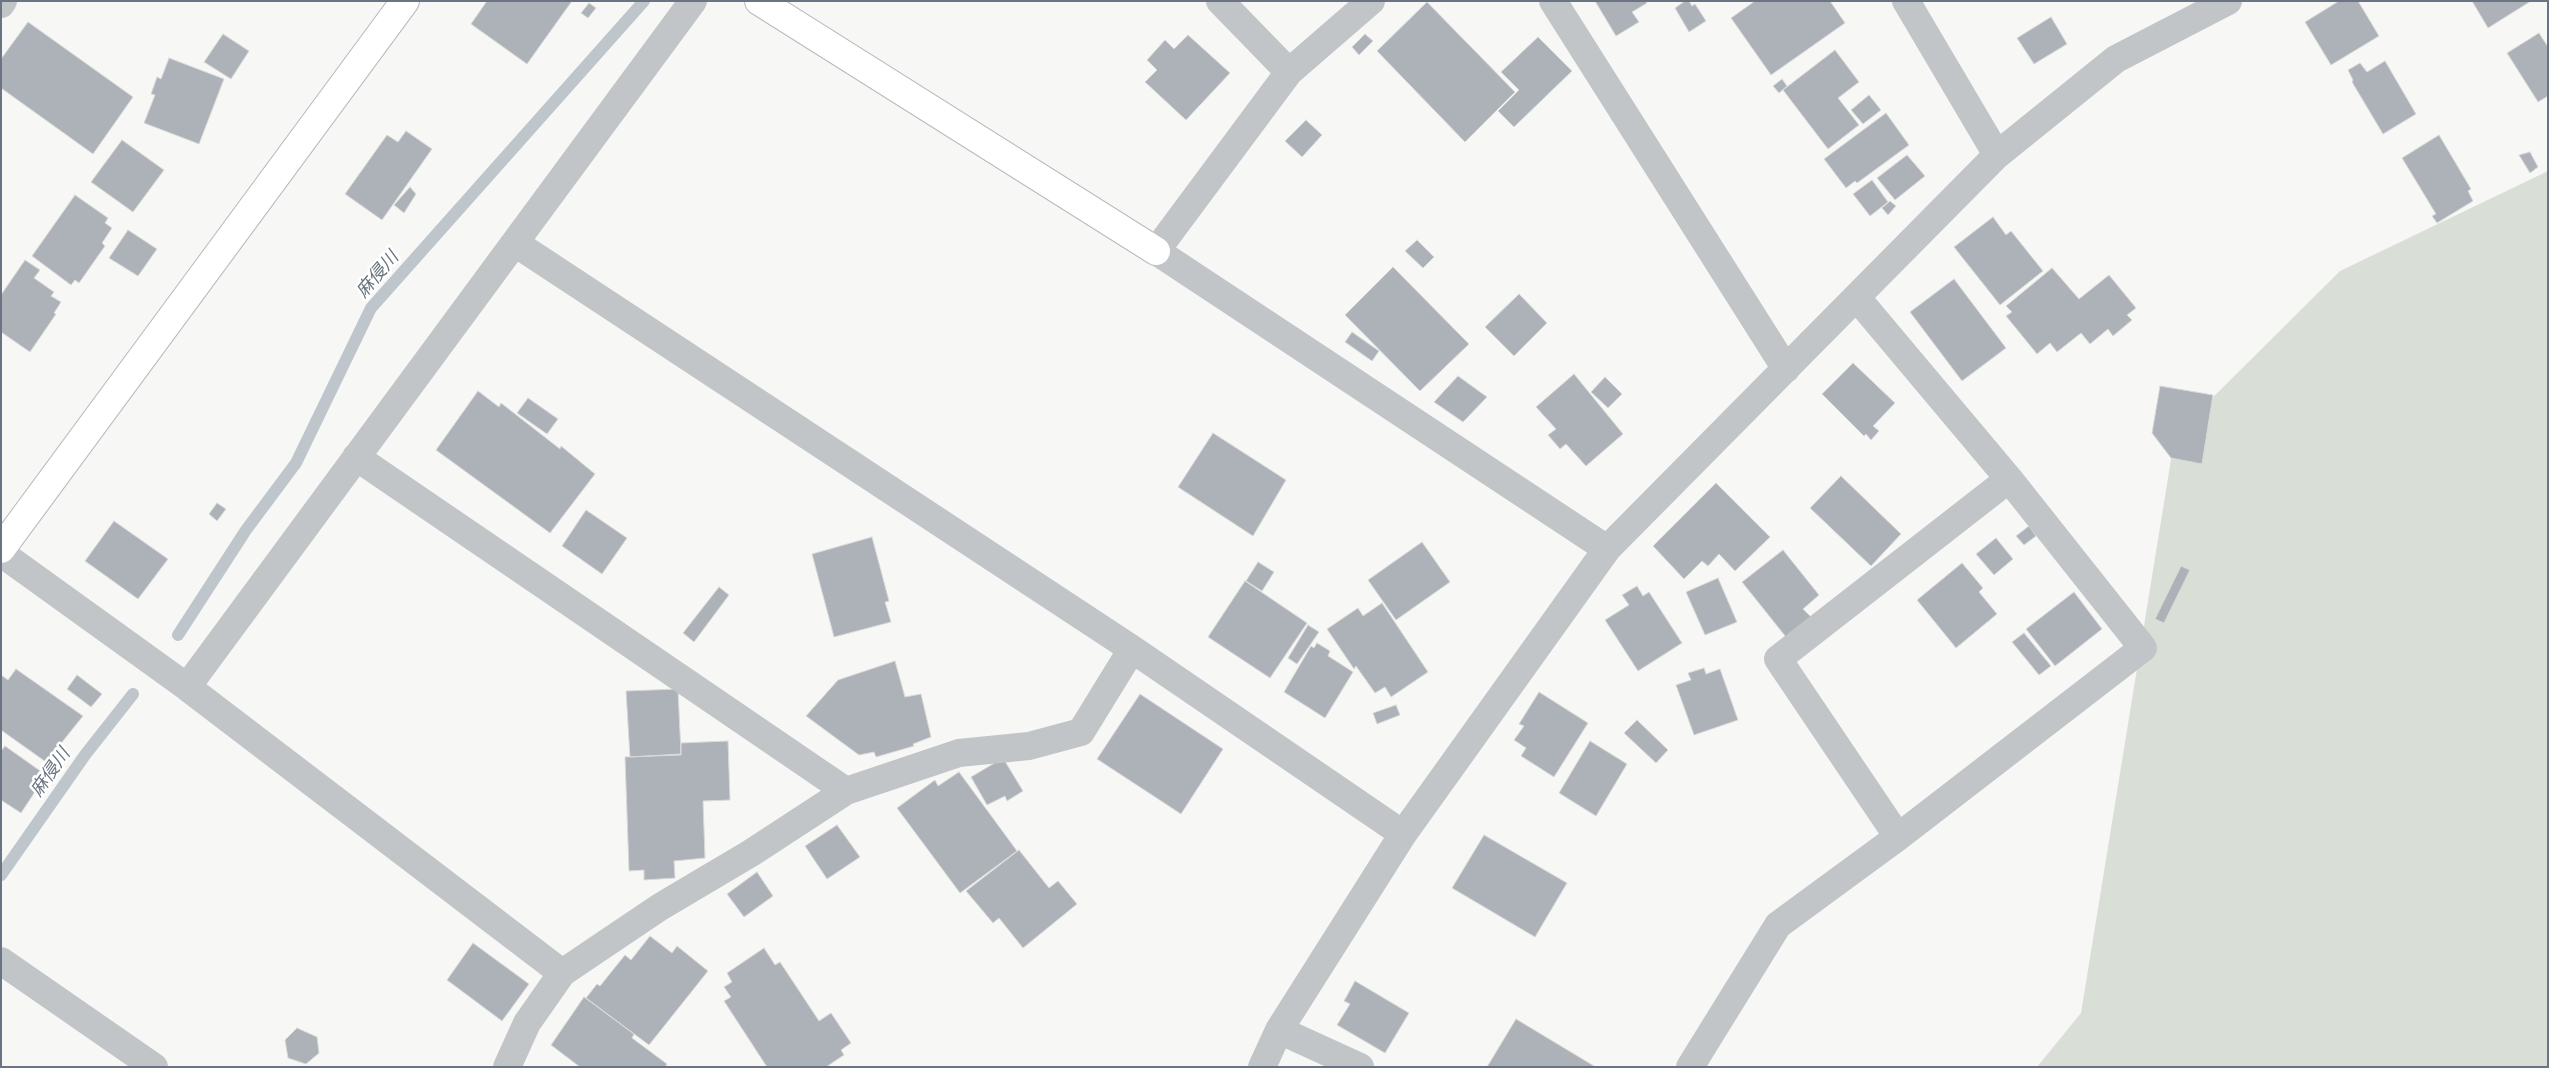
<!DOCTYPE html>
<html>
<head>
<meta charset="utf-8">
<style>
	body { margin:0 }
	#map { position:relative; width:2549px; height:1068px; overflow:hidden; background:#f7f8f6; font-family:"Varela Round",sans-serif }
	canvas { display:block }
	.frame { position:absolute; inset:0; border:2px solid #6b7482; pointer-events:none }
</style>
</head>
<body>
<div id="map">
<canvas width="2549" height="1068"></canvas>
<div class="frame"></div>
</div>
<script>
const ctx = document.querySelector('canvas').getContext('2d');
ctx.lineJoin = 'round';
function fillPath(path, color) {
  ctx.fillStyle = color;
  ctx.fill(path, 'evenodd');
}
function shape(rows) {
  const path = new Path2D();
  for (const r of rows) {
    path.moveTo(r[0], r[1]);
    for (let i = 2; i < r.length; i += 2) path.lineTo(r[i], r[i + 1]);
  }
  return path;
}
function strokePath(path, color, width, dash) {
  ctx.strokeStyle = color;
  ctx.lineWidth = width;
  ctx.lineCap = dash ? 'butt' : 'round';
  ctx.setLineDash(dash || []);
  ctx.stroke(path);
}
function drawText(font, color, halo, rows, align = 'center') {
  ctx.font = font + ' "Varela Round","Noto Sans JP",sans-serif';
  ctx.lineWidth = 5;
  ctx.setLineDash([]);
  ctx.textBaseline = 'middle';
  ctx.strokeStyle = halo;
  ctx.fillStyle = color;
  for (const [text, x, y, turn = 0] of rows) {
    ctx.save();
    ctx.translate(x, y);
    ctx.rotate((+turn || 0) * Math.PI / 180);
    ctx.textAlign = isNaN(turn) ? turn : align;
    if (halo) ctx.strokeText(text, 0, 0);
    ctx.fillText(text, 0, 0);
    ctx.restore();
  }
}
const green = shape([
	[2548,171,2548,1067,2037,1067,2081,1013,2175,435,2340,271]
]);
const stream = shape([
	[178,635,246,530,296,463,371,308,644,1],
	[1,875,85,755,133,694]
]);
const building = shape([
	[487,1,572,1,527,64,471,24,487,1],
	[1595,1,1646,1,1647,3,1632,12,1639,22,1616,36,1595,1],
	[1685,1,1689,1,1692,6,1695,4,1706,21,1689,32,1675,8,1685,1],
	[1755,1,1830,1,1845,23,1771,75,1731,18,1755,1],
	[2339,1,2358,1,2379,36,2331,65,2305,22,2339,1],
	[2472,1,2531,1,2488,28,2472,1],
	[1427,2,1515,92,1465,142,1377,51,1427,2],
	[589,3,596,8,588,18,581,13,589,3],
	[2051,17,2067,44,2034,64,2017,38,2051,17],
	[28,22,133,97,93,154,1,88,1,59,28,22],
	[2539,33,2548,47,2548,96,2538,102,2507,53,2539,33],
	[223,34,249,51,231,79,204,62,223,34],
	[1365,34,1373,41,1359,55,1352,47,1365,34],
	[1188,35,1230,73,1186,120,1145,82,1157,70,1147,60,1165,40,1174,49,1188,35],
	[1538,37,1572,71,1514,127,1498,111,1519,90,1501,72,1538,37],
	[1835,50,1859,82,1838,98,1859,125,1828,149,1783,90,1835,50],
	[169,58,224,79,199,144,144,123,155,95,151,94,157,77,161,79,169,58],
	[2385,61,2416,114,2383,134,2352,82,2353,80,2348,70,2360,63,2367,72,2385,61],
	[1782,79,1787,86,1779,93,1773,86,1782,79],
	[1869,95,1881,110,1863,124,1851,110,1869,95],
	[1886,113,1909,145,1857,183,1855,181,1846,188,1824,159,1886,113],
	[1306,120,1322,135,1302,157,1285,141,1306,120],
	[406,131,432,149,382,220,345,194,387,135,398,142,406,131],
	[2439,135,2471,189,2468,191,2473,201,2437,223,2432,216,2436,214,2402,158,2439,135],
	[122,140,164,170,133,212,91,182,122,140],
	[2530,152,2538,167,2530,173,2519,155,2530,152],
	[1907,155,1925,176,1895,200,1877,178,1907,155],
	[1872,180,1888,202,1870,216,1853,194,1872,180],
	[410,187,416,194,404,213,394,205,410,187],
	[75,195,108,218,105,223,112,228,102,243,105,246,79,283,75,280,71,285,32,256,75,195],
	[1890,201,1896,206,1888,215,1882,208,1890,201],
	[1993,217,2006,235,2011,231,2043,271,2000,305,1954,247,1993,217],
	[128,230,157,249,138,276,109,258,128,230],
	[1417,240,1434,257,1423,268,1405,251,1417,240],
	[25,260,40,270,34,278,54,292,51,296,61,302,54,313,56,314,30,352,1,332,1,295,25,260],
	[1393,267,1469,344,1420,391,1345,315,1393,267],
	[2052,268,2079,299,2109,275,2136,308,2127,315,2132,320,2113,336,2108,329,2090,344,2081,333,2057,352,2050,343,2037,354,2006,316,2012,312,2006,306,2052,268],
	[1954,279,2006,348,1962,381,1910,312,1954,279],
	[1519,294,1547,323,1514,356,1485,327,1519,294],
	[1352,332,1379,351,1372,361,1345,342,1352,332],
	[1853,363,1895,403,1873,426,1879,431,1871,440,1866,434,1864,436,1822,394,1853,363],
	[1574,374,1623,434,1586,466,1566,444,1560,449,1548,435,1556,429,1536,407,1574,374],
	[1458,376,1487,397,1463,422,1434,402,1458,376],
	[1605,377,1622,394,1608,408,1591,392,1605,377],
	[2160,386,2213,395,2202,464,2171,458,2152,433,2160,386],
	[478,391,499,407,501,403,560,449,561,446,595,474,550,533,436,450,478,391],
	[528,398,558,419,547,434,517,413,528,398],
	[1213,433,1286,480,1253,536,1178,487,1213,433],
	[1841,476,1901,534,1871,566,1810,508,1841,476],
	[1716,483,1770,537,1735,571,1719,554,1708,566,1702,561,1684,579,1653,546,1716,483],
	[217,503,226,509,217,521,209,514,217,503],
	[586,510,627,538,602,574,562,546,586,510],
	[114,521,168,559,138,599,85,561,114,521],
	[2029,526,2036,536,2024,545,2016,536,2029,526],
	[872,537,889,601,885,602,891,622,834,637,812,554,872,537],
	[1996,538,2013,559,1994,575,1976,554,1996,538],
	[1422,542,1450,582,1396,620,1368,580,1422,542],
	[1783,550,1819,595,1803,609,1811,617,1786,637,1742,582,1783,550],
	[1258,562,1274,572,1262,591,1246,581,1258,562],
	[1962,563,1983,588,1979,592,1997,614,1956,648,1917,600,1962,563],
	[2181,566,2190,570,2164,623,2155,619,2181,566],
	[1718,578,1737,622,1705,635,1686,592,1718,578],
	[1245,581,1307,623,1270,678,1208,637,1245,581],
	[1637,586,1643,596,1649,592,1682,643,1638,671,1605,620,1629,605,1622,595,1637,586],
	[719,587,729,595,694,642,683,633,719,587],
	[2074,592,2102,629,2055,666,2026,629,2074,592],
	[1382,603,1428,672,1391,697,1385,687,1375,693,1356,666,1354,669,1327,629,1358,608,1363,616,1382,603],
	[1308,625,1319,632,1297,664,1288,658,1308,625],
	[2024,633,2051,666,2039,675,2012,642,2024,633],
	[1317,643,1330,651,1328,656,1353,672,1325,718,1284,692,1311,646,1314,648,1317,643],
	[895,661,905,697,921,694,931,737,913,744,914,746,876,757,874,752,859,755,806,716,838,680,895,661],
	[1704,668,1706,674,1720,669,1738,720,1694,735,1676,685,1691,680,1688,673,1704,668],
	[16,669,83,716,46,762,1,730,1,675,8,680,16,669],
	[77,675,102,694,91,707,67,689,77,675],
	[678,689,681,754,630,757,626,691,678,689],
	[1539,692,1588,723,1554,777,1521,756,1526,748,1514,740,1524,726,1519,724,1539,692],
	[1140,694,1223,749,1181,814,1097,759,1140,694],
	[1396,705,1400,715,1377,724,1373,713,1396,705],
	[1637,720,1668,750,1656,763,1624,733,1637,720],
	[728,741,730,800,703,801,705,858,674,861,675,878,644,880,644,870,629,871,625,757,681,755,681,743,728,741],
	[1590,741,1627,764,1596,816,1559,793,1590,741],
	[5,746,46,775,21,813,1,800,1,751,5,746],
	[1003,758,1023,791,1007,801,1005,796,987,805,971,777,1003,758],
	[959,772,1017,851,960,893,897,808,935,780,938,786,959,772],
	[837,825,860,857,827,879,805,846,837,825],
	[1484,835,1567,883,1535,937,1452,888,1484,835],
	[1019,850,1049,888,1058,881,1077,904,1023,948,999,918,993,923,966,891,1019,850],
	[757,872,773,896,744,917,727,894,757,872],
	[650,936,672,953,677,946,708,971,649,1045,586,998,597,984,600,986,625,955,631,960,650,936],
	[473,943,529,984,502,1021,447,980,473,943],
	[764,948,775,965,780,962,819,1021,831,1013,851,1043,841,1050,844,1055,826,1067,767,1067,724,1001,731,997,724,987,732,982,727,973,764,948],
	[1355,981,1409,1013,1385,1053,1337,1025,1350,1004,1344,1001,1355,981],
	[584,997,634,1034,632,1038,667,1064,665,1067,580,1067,551,1045,584,997],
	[1516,1019,1594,1066,1594,1067,1487,1067,1516,1019],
	[297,1028,317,1037,319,1053,306,1064,288,1058,285,1040,297,1028]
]);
const street = shape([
	[1220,1,1289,72],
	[1371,1,1289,72,1156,251,1607,549],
	[1553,1,1786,369],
	[1906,1,1997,155],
	[1,4,3,1],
	[515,243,1132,649,1403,834],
	[356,457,846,791],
	[1,553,187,687,562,973],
	[187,687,693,1],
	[1898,837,1778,659,2009,479],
	[1,961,154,1067],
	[1279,1030,1360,1067],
	[507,1067,527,1023,562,973,660,907,751,853,846,791,959,753,1029,746,1081,732,1132,649],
	[1262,1067,1279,1030,1403,834,1607,549,1997,155,2116,59,2228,1],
	[1690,1067,1778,925,1898,837,2143,648,2009,479,1857,298]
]);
const secondary = shape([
	[759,1,1156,251],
	[1,549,405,1]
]);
const waterNames = [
	["麻侵川",378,275,-50],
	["麻侵川",51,773,-55]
];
fillPath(green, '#d9ded7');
strokePath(stream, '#bec5cb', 12);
fillPath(building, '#adb1b8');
strokePath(building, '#d9d9d8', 1);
strokePath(secondary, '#b7babf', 30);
strokePath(street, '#c2c5c8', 28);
strokePath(secondary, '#fff', 28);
drawText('italic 18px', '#67747e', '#fff', waterNames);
</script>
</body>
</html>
